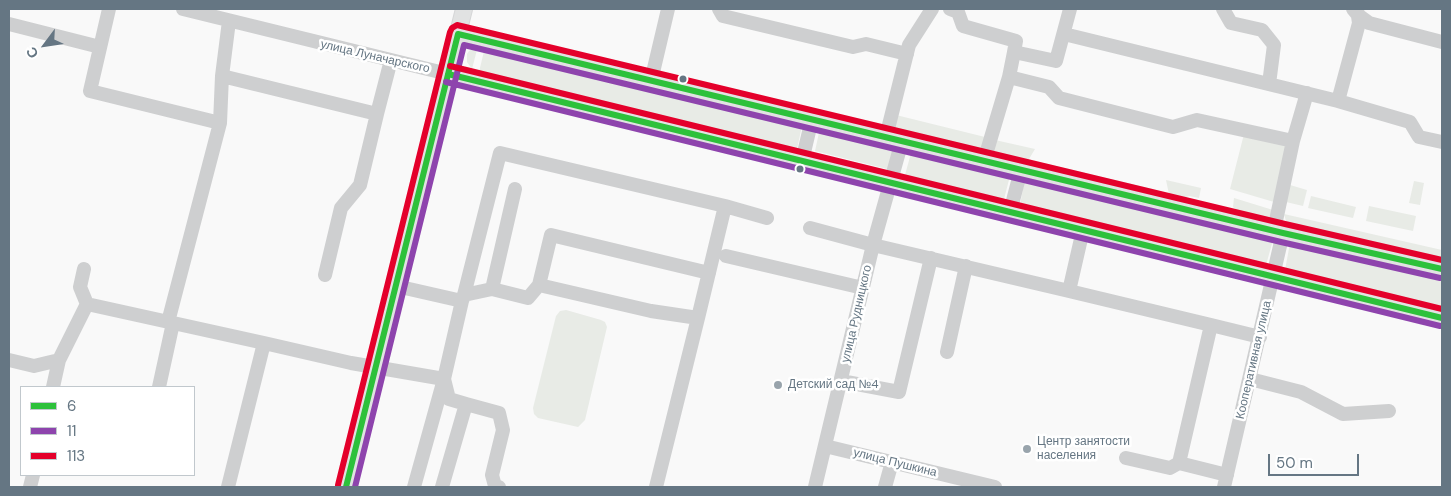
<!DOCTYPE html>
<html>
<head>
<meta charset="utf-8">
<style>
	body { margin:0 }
	#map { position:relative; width:1451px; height:496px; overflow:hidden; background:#f9f9f9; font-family:"DM Sans",sans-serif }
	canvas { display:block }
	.frame { position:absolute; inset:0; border:10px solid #657683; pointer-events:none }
	.legend { position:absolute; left:20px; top:386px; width:175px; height:90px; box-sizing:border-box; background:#fff; border:1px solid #c1c8cd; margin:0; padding:6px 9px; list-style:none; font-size:15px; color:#657683 }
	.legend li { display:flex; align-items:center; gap:10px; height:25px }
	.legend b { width:25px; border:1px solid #c1c8cd }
	.north { position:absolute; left:20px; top:20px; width:50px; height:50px; -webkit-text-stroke:4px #fff; paint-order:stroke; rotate:239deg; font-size:14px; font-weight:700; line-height:20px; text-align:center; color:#657683 }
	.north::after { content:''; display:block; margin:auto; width:18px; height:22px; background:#657683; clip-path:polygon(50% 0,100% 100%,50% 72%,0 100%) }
	.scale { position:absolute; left:1268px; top:454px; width:91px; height:22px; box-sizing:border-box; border:2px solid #657683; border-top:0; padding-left:6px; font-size:15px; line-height:18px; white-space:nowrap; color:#657683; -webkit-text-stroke:4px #fff; paint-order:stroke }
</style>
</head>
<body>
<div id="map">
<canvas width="1451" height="496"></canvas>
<div class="frame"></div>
<ul class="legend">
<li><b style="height:6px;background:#2dc13b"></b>6</li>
<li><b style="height:6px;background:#8e44ad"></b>11</li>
<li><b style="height:6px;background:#e4002b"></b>113</li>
</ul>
<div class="north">С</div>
<div class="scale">50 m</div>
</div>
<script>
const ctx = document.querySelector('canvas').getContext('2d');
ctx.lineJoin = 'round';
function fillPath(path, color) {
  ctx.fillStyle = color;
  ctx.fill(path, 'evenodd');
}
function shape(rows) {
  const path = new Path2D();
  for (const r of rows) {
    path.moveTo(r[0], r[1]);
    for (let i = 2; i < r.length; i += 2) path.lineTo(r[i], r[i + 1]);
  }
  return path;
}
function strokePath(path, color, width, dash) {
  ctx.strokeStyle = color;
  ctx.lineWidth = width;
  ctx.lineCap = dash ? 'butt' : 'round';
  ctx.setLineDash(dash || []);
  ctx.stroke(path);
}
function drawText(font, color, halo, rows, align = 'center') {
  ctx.font = font + ' "DM Sans",sans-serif';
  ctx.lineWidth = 5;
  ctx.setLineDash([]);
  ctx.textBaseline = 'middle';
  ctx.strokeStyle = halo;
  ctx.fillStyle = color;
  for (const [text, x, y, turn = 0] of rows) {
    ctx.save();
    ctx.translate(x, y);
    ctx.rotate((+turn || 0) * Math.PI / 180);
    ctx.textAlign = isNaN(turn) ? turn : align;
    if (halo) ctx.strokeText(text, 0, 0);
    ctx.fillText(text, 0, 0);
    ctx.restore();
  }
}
const green = shape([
	[478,46,472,69,467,62,467,54,469,51],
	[485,47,802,126,797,149,479,72],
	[896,115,985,137,980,153,897,132,895,130],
	[820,128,899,147,895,171,815,151],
	[1244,134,1286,145,1274,202,1230,189],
	[995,140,1035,149,1026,164,994,155,992,153],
	[911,153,1010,176,1004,199,905,175],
	[1044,163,1153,189,1157,196,1034,166],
	[1025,178,1273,240,1266,265,1020,205],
	[1166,180,1201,188,1199,198,1189,196,1177,200,1170,199],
	[1414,181,1424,183,1420,205,1409,203],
	[1290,185,1307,190,1303,206,1286,202],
	[1311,196,1356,207,1353,218,1308,208],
	[1234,198,1273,210,1271,220,1268,221,1244,216,1233,207],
	[1369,206,1416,216,1413,231,1366,221],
	[1284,214,1442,250,1442,260,1295,228,1291,226,1286,221],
	[1290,243,1442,277,1442,309,1285,270],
	[566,310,601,320,605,322,607,327,585,420,578,427,538,418,534,414,533,408,556,316,560,311]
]);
const minor = shape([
	[109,9,90,91,220,123],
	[183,9,448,74],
	[719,9,723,16,853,47,866,44,907,54],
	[950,9,958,12,963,26,1016,41,1014,52],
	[1223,9,1231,23,1262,30,1274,45,1269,84],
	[1353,9,1358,15,1369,23,1442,42],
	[9,24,100,47],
	[1064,34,1338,101,1410,122,1419,137,1442,142],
	[222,76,229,21],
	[1009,77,1049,87,1059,98,1173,127,1197,120,1293,141],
	[651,81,668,9],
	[1338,101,1359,23,1357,9],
	[886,137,909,45,932,9],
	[802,161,812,119],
	[984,161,1009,77,1014,52,1056,61,1070,9],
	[1010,212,1021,170],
	[810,228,873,245,1069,291],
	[1083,230,1069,291,1211,325],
	[1274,230,1293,141,1307,93],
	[726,256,863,288],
	[84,269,80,287,87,304,264,343],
	[325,275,341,208,360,185,377,114],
	[539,285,651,311,698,318,725,206],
	[396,286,462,301,444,379,414,487],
	[492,289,528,298,539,285,551,235,709,273],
	[464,295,500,153,725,206,767,218],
	[462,301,464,295,492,289,515,189],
	[168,322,220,123,222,76,377,114,391,60],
	[947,352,966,266],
	[9,360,34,366,59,360,87,304],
	[1250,379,1301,392,1343,414,1389,411],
	[841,381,899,392,931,258],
	[53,387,59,360],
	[159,387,173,323],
	[466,404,499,413,503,430,492,475,495,486,499,487],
	[825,446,995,487],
	[1126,458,1170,468,1179,463,1211,325,1260,337],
	[1179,463,1227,475],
	[30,487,33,475],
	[228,487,264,343,351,363,444,379,449,399,466,404,442,487],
	[656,487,698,318],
	[815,487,873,245,902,141],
	[885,487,892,462],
	[1224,487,1283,233]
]);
const major = shape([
	[458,34,1283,233,1442,269],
	[448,74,1442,318],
	[346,487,464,9]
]);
const bus1 = shape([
	[448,74,1442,318],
	[346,487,458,34,1283,233,1442,269]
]);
const bus2 = shape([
	[446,82,1440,326],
	[355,487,464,45,1281,242,1440,278]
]);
const bus3 = shape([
	[450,66,1442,309],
	[338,485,450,32,452,28,457,25,1285,224,1442,260]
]);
const markers = [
	[683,79,4.5,"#657683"],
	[800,169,4.5,"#657683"],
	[778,385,5,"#99a4ac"],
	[1027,449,5,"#99a4ac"]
];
const streetNames = [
	["улица Луначарского",375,57,13],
	["улица Рудницкого",857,314,-77],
	["Кооперативная улица",1254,360,-77],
	["улица Пушкина",895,463,14]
];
const poiNames = [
	["Детский сад №4",788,385],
	["Центр занятости",1037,442],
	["населения",1037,456]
];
fillPath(green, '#e8ebe6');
strokePath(major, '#d5d6d7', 18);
strokePath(minor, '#cecfd0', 14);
strokePath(major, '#e1e2e2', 16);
strokePath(bus1, '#2dc13b', 6);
strokePath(bus2, '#8e44ad', 6);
strokePath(bus3, '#e4002b', 6);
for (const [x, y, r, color] of markers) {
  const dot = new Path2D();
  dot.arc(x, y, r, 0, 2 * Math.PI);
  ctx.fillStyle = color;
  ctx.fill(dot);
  strokePath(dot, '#fff', 2);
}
drawText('12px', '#657683', '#fff', streetNames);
drawText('12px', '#657683', '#fff', poiNames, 'left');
</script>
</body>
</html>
